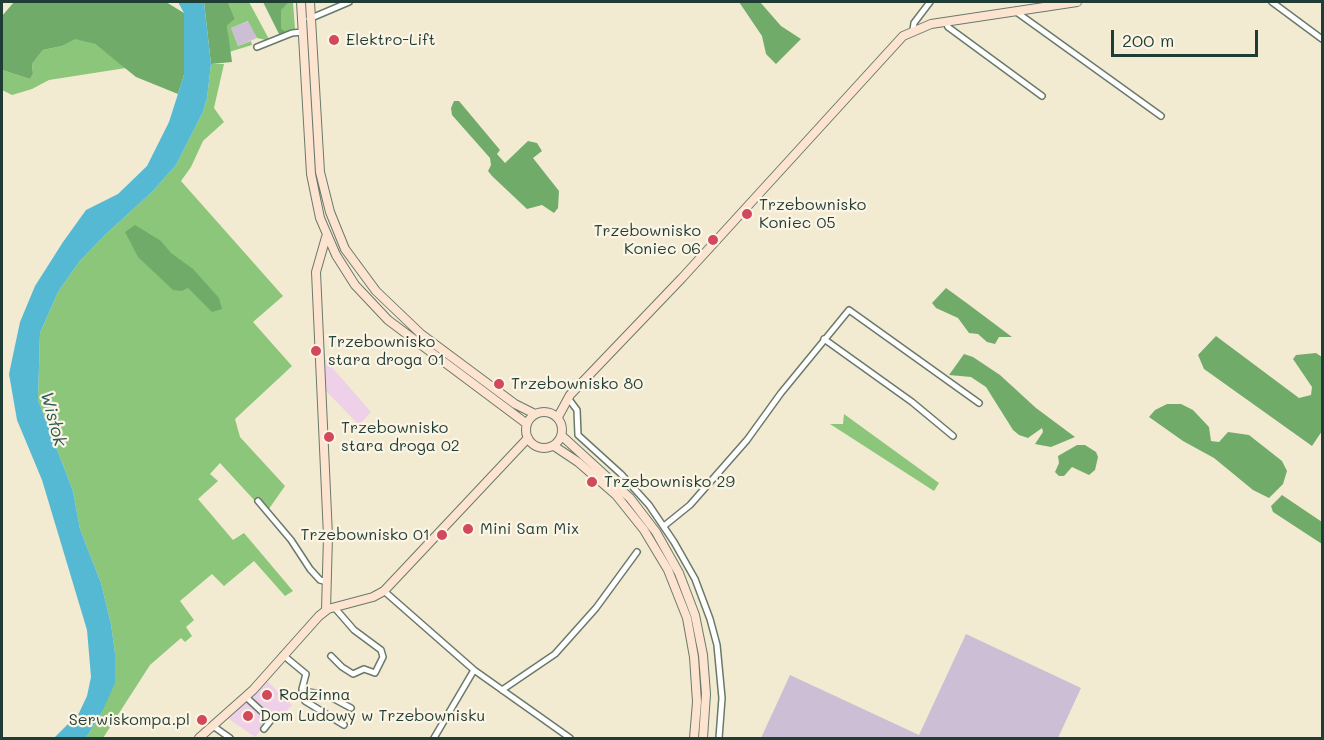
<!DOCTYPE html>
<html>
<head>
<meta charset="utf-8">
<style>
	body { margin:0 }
	#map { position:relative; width:1324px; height:740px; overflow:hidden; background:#f3ebd1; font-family:Mali,sans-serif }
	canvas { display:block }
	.frame { position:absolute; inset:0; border:3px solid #1f3d34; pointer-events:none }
	.scale { position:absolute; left:1111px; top:30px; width:147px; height:27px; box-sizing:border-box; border:3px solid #1f3d34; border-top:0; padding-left:8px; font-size:18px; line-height:21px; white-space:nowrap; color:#1f3d34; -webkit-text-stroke:4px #fcf5e5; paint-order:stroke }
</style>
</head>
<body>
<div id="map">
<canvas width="1324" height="740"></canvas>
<div class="frame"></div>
<div class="scale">200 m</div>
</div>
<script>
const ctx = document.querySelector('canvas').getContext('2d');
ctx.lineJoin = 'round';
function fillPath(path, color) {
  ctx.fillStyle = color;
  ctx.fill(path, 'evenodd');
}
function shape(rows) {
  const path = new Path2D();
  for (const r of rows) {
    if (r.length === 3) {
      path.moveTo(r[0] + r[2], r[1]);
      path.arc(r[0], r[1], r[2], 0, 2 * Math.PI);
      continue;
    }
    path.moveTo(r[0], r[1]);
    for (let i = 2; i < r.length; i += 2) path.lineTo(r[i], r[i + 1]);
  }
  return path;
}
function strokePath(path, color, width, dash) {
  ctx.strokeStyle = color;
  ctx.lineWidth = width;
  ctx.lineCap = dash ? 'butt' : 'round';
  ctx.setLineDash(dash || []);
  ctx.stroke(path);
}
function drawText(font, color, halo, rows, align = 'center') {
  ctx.font = font + ' Mali,sans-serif';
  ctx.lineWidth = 4.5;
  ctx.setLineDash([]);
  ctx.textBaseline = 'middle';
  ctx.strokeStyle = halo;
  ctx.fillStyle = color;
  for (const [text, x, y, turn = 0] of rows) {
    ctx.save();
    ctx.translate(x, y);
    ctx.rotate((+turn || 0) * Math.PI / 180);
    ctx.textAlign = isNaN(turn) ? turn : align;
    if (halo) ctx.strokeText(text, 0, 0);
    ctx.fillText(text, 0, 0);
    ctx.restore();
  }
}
const built = shape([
	[324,358,371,412,359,425,326,391],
	[267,681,292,705,273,725,268,721,255,737,229,719]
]);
const industrial = shape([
	[249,21,257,38,238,46,231,28],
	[966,634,1081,688,1058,738,761,738,790,675,919,735]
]);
const green = shape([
	[228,2,249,2,270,41,257,38,248,21,231,28,238,46,251,41,252,45,229,52,227,26,235,19],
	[289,2,293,2,295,29,287,33,281,28,281,9],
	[75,38,95,44,126,68,49,80,32,89,12,95,2,90,2,70,30,79,33,74,32,64,43,50,62,46],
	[211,64,224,64,214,108,224,122,203,141,191,167,181,181,283,296,253,322,292,366,235,419,240,437,285,486,266,513,220,463,210,474,218,481,198,499,233,540,244,533,293,591,285,596,254,561,224,586,212,574,180,601,194,620,186,627,192,636,185,642,181,638,150,665,103,738,86,738,102,712,115,653,111,624,101,583,80,529,73,491,38,400,40,333,58,292,79,262,105,235,153,191,176,165,203,112,207,98],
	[844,414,939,483,934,491,830,424,843,424]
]);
const forest = shape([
	[14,2,166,2,184,13,184,75,178,94,136,77,95,44,75,39,62,46,43,50,32,64,33,74,30,79,2,70,2,16],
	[204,2,228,2,235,19,227,26,232,62,211,64],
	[263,2,289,2,281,10,281,28,287,33,280,36],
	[739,2,760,2,781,26,801,39,776,64,766,54,762,36],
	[454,101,459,101,500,150,497,154,505,163,528,141,537,143,542,151,533,158,559,191,558,208,554,213,542,205,527,209,492,176,488,171,491,165,490,158,452,115,451,108],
	[135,225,161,241,171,253,193,269,219,298,222,309,212,312,188,288,182,291,173,290,138,257,125,232],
	[946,288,968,304,1012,337,999,337,995,344,987,342,978,334,969,333,958,318,936,308,932,303],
	[1216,336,1299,398,1311,395,1312,387,1293,359,1296,355,1316,353,1322,357,1322,431,1312,446,1204,369,1198,355],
	[964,354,973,357,1000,375,1036,408,1075,437,1051,447,1035,444,1043,432,1042,428,1028,438,1019,435,1013,430,986,387,971,377,949,375],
	[1167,404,1181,404,1193,410,1209,427,1211,441,1219,442,1228,432,1249,435,1282,461,1287,471,1283,484,1269,498,1253,490,1214,458,1183,441,1149,417,1155,410],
	[1077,445,1085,445,1096,452,1098,457,1095,470,1089,475,1072,467,1064,476,1059,476,1055,472,1059,463,1058,456],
	[1282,495,1322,522,1322,544,1273,512,1271,506]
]);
const water = shape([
	[178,2,204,2,211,64,207,98,203,112,176,165,153,191,105,235,79,262,58,292,40,333,38,400,73,491,80,529,101,583,111,624,115,653,115,683,102,712,86,738,54,738,79,713,87,696,91,677,87,630,42,480,17,420,9,374,20,322,35,286,63,242,86,210,118,194,147,166,169,122,184,75,184,13]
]);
const street = shape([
	[1272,2,1322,39],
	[1015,11,1161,116],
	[309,19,349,2],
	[946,22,948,27,1042,96],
	[913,30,914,23,930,2],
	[257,47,292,33,303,32],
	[824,339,912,402,953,436],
	[568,398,577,410,578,435,621,474,649,505,674,542,695,579,710,619,717,645,722,698,719,738],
	[258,501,291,540,310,569,320,580,327,582],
	[664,526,690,505,747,440,781,393,849,310,979,403],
	[384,591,474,670,570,738],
	[283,655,306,674,302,689,305,701,344,725],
	[331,656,342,667,353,674,364,669,375,673,383,657,381,650,354,630,334,607],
	[502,690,555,654,596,608,637,552],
	[302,691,327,695,351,708],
	[246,697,271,720,264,729],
	[213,726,230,738],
	[434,738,474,670]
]);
const secondary = shape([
	[301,2,311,174,320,218,336,255,355,285,388,320,527,424],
	[310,2,320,172,330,212,345,249,376,291,421,334,515,404,535,414],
	[544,430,18],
	[558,417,570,395,682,278,903,36,931,24,1077,2],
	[562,436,630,498,656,532,679,573,695,615,703,655,706,694,703,738],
	[554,446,578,462,616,495,644,530,668,570,687,618,694,657,697,702,694,738],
	[326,610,328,536,316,272,326,237],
	[199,738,253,690,319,616,328,609,373,597,384,591,528,438]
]);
const markers = [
	[334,40,6,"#d1495b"],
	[747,214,6,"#d1495b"],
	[713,240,6,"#d1495b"],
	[316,351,6,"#d1495b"],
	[499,384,6,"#d1495b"],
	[329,437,6,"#d1495b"],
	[592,482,6,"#d1495b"],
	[468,529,6,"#d1495b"],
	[442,535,6,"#d1495b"],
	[267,695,6,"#d1495b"],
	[248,716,6,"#d1495b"],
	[202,720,6,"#d1495b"]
];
const poiNames = [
	["Elektro-Lift",346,40],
	["Trzebownisko",759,205],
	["Koniec 05",759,223],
	["Trzebownisko",701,231,"right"],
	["Koniec 06",701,249,"right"],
	["Trzebownisko",328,342],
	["stara droga 01",328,360],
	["Trzebownisko 80",511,384],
	["Trzebownisko",341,428],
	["stara droga 02",341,446],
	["Trzebownisko 29",604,482],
	["Mini Sam Mix",480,529],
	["Trzebownisko 01",430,535,"right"],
	["Rodzinna",279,695],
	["Dom Ludowy w Trzebownisku",260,716],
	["Serwiskompa.pl",190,720,"right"]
];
const waterNames = [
	["Wisłok",53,419,75]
];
fillPath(built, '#eed0e8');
fillPath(industrial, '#ccbed4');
fillPath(green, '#8cc67a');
fillPath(forest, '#71ab6a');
fillPath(water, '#55b9d3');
strokePath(street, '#697a6b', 8);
strokePath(secondary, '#697a6b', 10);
strokePath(street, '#fff', 5);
strokePath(secondary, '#fde4d1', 8);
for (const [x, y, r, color] of markers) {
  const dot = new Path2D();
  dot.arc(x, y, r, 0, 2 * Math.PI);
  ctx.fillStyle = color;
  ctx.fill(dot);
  strokePath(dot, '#fcf5e5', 2);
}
drawText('16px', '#1f3d34', '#fcf5e5', poiNames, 'left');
drawText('italic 18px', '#2c5c5c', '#fcf5e5', waterNames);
</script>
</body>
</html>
